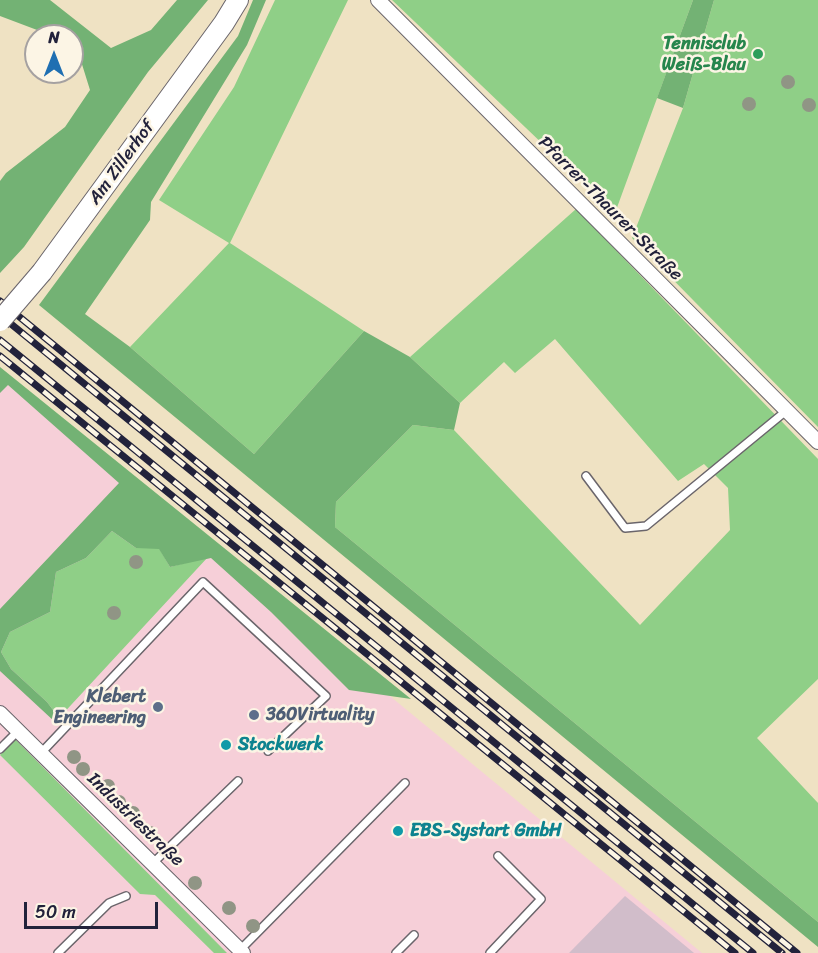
<!DOCTYPE html>
<html>
<head>
<meta charset="utf-8">
<style>
	body { margin:0 }
	#map { position:relative; width:818px; height:953px; overflow:hidden; background:#efe2c3; font-family:Sriracha,sans-serif }
	canvas { display:block }
	.north { position:absolute; left:24px; top:24px; width:60px; height:60px; box-sizing:border-box; background:#fcf5e5; border:2px solid #a5a1a1; border-radius:50%; rotate:0deg; font-size:16px; font-weight:700; line-height:24px; text-align:center; color:#22223b }
	.north::after { content:''; display:block; margin:auto; width:21px; height:27px; background:#1f6fb2; clip-path:polygon(50% 0,100% 100%,50% 72%,0 100%) }
	.scale { position:absolute; left:24px; top:902px; width:134px; height:27px; box-sizing:border-box; border:3px solid #22223b; border-top:0; padding-left:8px; font-size:18px; line-height:21px; white-space:nowrap; color:#22223b; -webkit-text-stroke:4px #fcf5e5; paint-order:stroke }
</style>
</head>
<body>
<div id="map">
<canvas width="818" height="953"></canvas>
<div class="north">N</div>
<div class="scale">50 m</div>
</div>
<script>
const ctx = document.querySelector('canvas').getContext('2d');
ctx.lineJoin = 'round';
function fillPath(path, color) {
  ctx.fillStyle = color;
  ctx.fill(path, 'evenodd');
}
function shape(rows) {
  const path = new Path2D();
  for (const r of rows) {
    path.moveTo(r[0], r[1]);
    for (let i = 2; i < r.length; i += 2) path.lineTo(r[i], r[i + 1]);
  }
  return path;
}
function strokePath(path, color, width, dash) {
  ctx.strokeStyle = color;
  ctx.lineWidth = width;
  ctx.lineCap = dash ? 'butt' : 'round';
  ctx.setLineDash(dash || []);
  ctx.stroke(path);
}
function drawText(font, color, halo, rows, align = 'center') {
  ctx.font = font + ' Sriracha,sans-serif';
  ctx.lineWidth = 5;
  ctx.setLineDash([]);
  ctx.textBaseline = 'middle';
  ctx.strokeStyle = halo;
  ctx.fillStyle = color;
  for (const [text, x, y, turn = 0] of rows) {
    ctx.save();
    ctx.translate(x, y);
    ctx.rotate((+turn || 0) * Math.PI / 180);
    ctx.textAlign = isNaN(turn) ? turn : align;
    if (halo) ctx.strokeText(text, 0, 0);
    ctx.fillText(text, 0, 0);
    ctx.restore();
  }
}
const built = shape([
	[0,375,702,953,0,953]
]);
const industrial = shape([
	[625,896,694,953,569,953]
]);
const green = shape([
	[275,0,348,0,230,243,364,331,254,454,130,347,229,243,159,200,234,87],
	[392,0,693,0,615,213],
	[714,0,818,0,818,427,632,238,683,108],
	[576,209,818,459,818,679,757,738,818,803,818,922,335,527,336,502,413,425,454,430,640,625,730,530,728,488,704,464,678,481,555,339,515,373,504,362,460,403,410,357],
	[112,531,136,548,159,548,170,567,208,557,59,718,47,702,11,669,1,652,10,632,50,612,56,572,86,558],
	[14,738,227,953,214,953,155,895,140,894,0,755]
]);
const forest = shape([
	[0,0,50,0,111,48,151,30,177,0,208,0,148,72,24,247,0,273,0,181,6,173,65,127,90,90,76,45,72,43,72,36,53,36,0,16],
	[253,0,266,0,247,45,151,202,150,220,85,314,130,347,254,454,364,331,410,357,460,403,454,430,413,425,336,502,335,527,818,922,818,947,39,305,238,36],
	[693,0,714,0,683,108,657,98],
	[0,367,411,699,349,690,271,612,211,558,170,567,159,549,136,548,112,531,86,558,56,572,50,612,10,632,1,652,11,669,47,702,59,718,55,722,0,671,0,609,119,483,8,385,0,393]
]);
const lane = shape([
	[586,476,625,528,646,526,786,411],
	[0,749,18,731],
	[41,753,203,582,326,696,268,751],
	[153,863,238,781],
	[240,950,405,783],
	[58,953,109,903,126,896],
	[396,953,414,935],
	[490,953,541,899,498,856]
]);
const street = shape([
	[378,0,818,442],
	[0,713,243,953]
]);
const secondary = shape([
	[42,272,224,23,238,0]
]);
const rail = shape([
	[0,301,797,953],
	[0,315,782,953],
	[0,340,753,953],
	[0,356,735,953]
]);
const secondaryBridge = shape([
	[0,321,42,272]
]);
const trees = [
	[788,82],
	[749,104],
	[809,105],
	[136,562],
	[114,613],
	[74,757],
	[83,769],
	[108,786],
	[119,802],
	[133,813],
	[150,833],
	[195,883],
	[229,908],
	[253,926]
];
const markers = [
	[758,54,6,"#2e9e5b"],
	[158,707,6,"#5c6f8a"],
	[254,715,6,"#5c6f8a"],
	[226,745,6,"#0f9aa8"],
	[398,831,6,"#0f9aa8"]
];
const leisureNames = [
	["Tennisclub",746,44],
	["Weiß-Blau",746,65]
];
const streetNames = [
	["Am Zillerhof",122,163,-54],
	["Pfarrer-Thaurer-Straße",610,209,45],
	["Industriestraße",135,820,44]
];
const serviceNames = [
	["Klebert",146,697],
	["Engineering",146,718],
	["360Virtuality",266,715,"left"]
];
const cultureNames = [
	["Stockwerk",238,745],
	["EBS-Systart GmbH",410,831]
];
fillPath(built, '#f6cfd8');
fillPath(industrial, '#d1bdca');
fillPath(green, '#8fcf87');
fillPath(forest, '#73b274');
strokePath(lane, '#6a656b', 10);
strokePath(street, '#6a656b', 16);
strokePath(secondary, '#6a656b', 22);
strokePath(lane, '#fff', 7);
strokePath(street, '#fff', 14);
strokePath(secondary, '#fff', 20);
strokePath(rail, '#22223b', 7);
strokePath(rail, '#fcf5e5', 4.5, [14]);
strokePath(secondaryBridge, '#6a656b', 22, []);
strokePath(secondaryBridge, '#fff', 20);
ctx.fillStyle = '#909585';
for (const [x, y] of trees) {
  ctx.beginPath();
  ctx.arc(x, y, 7, 0, 2 * Math.PI);
  ctx.fill();
}
for (const [x, y, r, color] of markers) {
  const dot = new Path2D();
  dot.arc(x, y, r, 0, 2 * Math.PI);
  ctx.fillStyle = color;
  ctx.fill(dot);
  strokePath(dot, '#fcf5e5', 2);
}
drawText('bold 18px', '#27864d', '#fcf5e5', leisureNames, 'right');
drawText('18px', '#22223b', '#fcf5e5', streetNames);
drawText('bold 18px', '#4e5e75', '#fcf5e5', serviceNames, 'right');
drawText('bold 18px', '#0d838f', '#fcf5e5', cultureNames, 'left');
</script>
</body>
</html>
